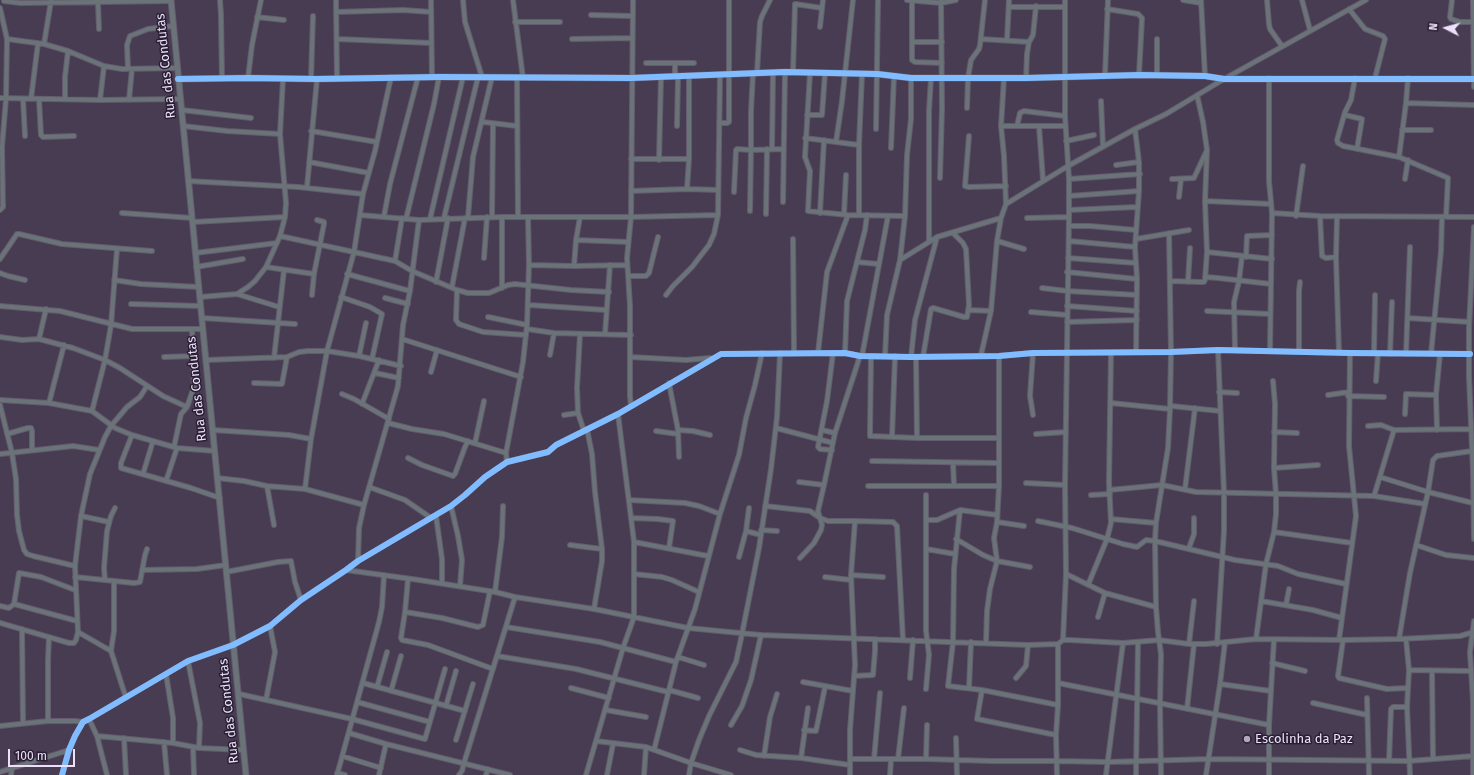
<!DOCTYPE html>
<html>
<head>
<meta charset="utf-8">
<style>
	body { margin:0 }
	#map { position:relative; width:1474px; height:775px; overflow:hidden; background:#473c52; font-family:"Fira Sans",sans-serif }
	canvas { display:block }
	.north { position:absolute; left:1426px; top:8px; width:40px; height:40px; -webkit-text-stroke:3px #291f33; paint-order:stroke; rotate:276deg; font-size:11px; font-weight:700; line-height:16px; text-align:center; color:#ece0fb }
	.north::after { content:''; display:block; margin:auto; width:14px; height:18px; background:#ece0fb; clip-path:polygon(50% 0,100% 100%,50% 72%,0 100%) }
	.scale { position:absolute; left:8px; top:749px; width:67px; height:18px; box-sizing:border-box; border:2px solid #ece0fb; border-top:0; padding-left:5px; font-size:12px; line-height:14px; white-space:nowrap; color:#ece0fb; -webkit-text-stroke:3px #291f33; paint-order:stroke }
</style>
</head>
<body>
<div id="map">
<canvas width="1474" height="775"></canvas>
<div class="north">N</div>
<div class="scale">100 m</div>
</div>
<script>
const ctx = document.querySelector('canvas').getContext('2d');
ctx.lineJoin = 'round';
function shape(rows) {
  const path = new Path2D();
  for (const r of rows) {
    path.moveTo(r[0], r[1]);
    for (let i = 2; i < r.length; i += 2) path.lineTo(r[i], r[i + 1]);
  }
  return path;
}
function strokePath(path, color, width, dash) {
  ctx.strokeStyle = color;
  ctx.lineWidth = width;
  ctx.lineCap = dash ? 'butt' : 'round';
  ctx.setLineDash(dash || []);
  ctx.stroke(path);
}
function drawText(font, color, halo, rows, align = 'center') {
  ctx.font = font + ' "Fira Sans",sans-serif';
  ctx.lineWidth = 3;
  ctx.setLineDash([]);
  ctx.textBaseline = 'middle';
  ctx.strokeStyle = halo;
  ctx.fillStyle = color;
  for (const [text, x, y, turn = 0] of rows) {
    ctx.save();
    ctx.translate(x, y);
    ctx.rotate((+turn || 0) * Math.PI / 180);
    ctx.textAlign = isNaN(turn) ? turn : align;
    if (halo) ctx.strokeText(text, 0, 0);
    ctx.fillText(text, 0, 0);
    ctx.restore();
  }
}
const minor = shape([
	[220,0,221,15,222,79],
	[336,0,337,78],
	[431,0,432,77],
	[463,0,465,22,482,77],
	[513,0,523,78],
	[907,0,941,3,956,0],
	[1183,0,1201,3],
	[1201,0,1205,76],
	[1267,0,1269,24,1270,29,1282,46],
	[1302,0,1310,30],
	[1452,0,1450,17,1451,19,1460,22,1472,22],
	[1473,0,1474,87],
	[4,1,20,3,171,1],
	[912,1,912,60,915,62,942,63],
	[98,3,99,29],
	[1009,7,1065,7],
	[0,8,7,39,6,99,2,147,3,207,0,210],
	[1107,9,1138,14,1142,18,1139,75],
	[1349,9,1365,29,1383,36,1385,39,1375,78],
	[336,12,403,10,431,12],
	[591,15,632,16],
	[257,17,284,20],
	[515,22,560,22],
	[820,27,823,0],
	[7,39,44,44,68,51,104,66,122,69,177,68],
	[337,39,431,43],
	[572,39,632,38],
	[981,39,1029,42],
	[1007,40,1009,0],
	[912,42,942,42],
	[44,44,51,1],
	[646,63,675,63,675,77],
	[675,63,694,63],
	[128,69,127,45,130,36,148,29,173,26],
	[793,72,795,4,822,8],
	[753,73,751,111,751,150,783,149],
	[757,73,760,22,762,16,770,0],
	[810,73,805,157,810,171,808,211,848,215,905,216],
	[1105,75,1108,0],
	[1157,75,1157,39],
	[517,77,518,217],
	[248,78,252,45,261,0],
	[1026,78,1027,54,1029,42,1033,35,1036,6],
	[1269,78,1269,181,1272,213,1270,351],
	[1355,78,1351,100,1345,112,1337,140,1338,143,1343,146,1399,157,1448,178,1446,217],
	[1408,78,1406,103,1474,105],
	[311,79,313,16],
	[0,98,100,100,180,99],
	[23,99,25,136],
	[31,99,38,43],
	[39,99,41,135,43,137,74,136],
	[65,99,65,77,68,51],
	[100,100,104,66],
	[129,100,132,69],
	[1101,101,1103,147],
	[967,108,968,78,971,60,979,49,980,45,985,0],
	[182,110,251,118],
	[807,115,822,115,825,73],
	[1345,115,1362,119,1357,149],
	[483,122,517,126],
	[719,123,727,123,729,122,729,0],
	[183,126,227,131,280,134],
	[677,126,678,77],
	[1001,126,1065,126],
	[1017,126,1020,113,1024,111,1065,116],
	[1039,126,1043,180],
	[876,129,878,0],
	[1135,129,1139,162,1139,191,1135,247,1137,279,1136,352],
	[1402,130,1431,130],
	[311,131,377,142],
	[969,136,965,186,969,187,1006,186],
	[805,138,859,145],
	[1066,141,1094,135],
	[836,142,842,101,853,0],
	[891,148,894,76],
	[772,149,773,73],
	[1399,157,1406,103],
	[631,159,689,159],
	[659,160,661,77],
	[309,162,369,173],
	[1116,165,1139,162],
	[940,178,942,108,941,0],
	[1069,179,1140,174],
	[1172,179,1194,178,1206,152],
	[1405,179,1408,160],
	[188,181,298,187,363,194],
	[307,187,317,79],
	[687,189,689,159,689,76],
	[631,191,687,189,718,190],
	[734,192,736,150,737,149,751,150,750,211],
	[1069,196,1139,191],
	[1179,197,1181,179],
	[1205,201,1271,204],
	[783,202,785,72],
	[1006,204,1068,166,1135,129,1166,114,1224,79,1366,0],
	[1069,210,1137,207],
	[122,213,192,218],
	[820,213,824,140],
	[1272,213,1320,216,1474,217],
	[766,214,767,149],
	[844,214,846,175],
	[360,215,419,220,502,217,631,217,718,215],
	[859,215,859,145,862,74],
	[384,216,390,184,418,77],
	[1296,216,1303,166],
	[1320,216,1322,256,1326,258,1336,257],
	[1337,216,1336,257,1339,353],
	[468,217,473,157,492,77],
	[492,217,493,124],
	[502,217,502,288],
	[444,218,478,77],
	[1027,218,1069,217],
	[406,219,434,104,439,77],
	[430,219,463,77],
	[193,222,285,217],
	[1069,226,1090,226,1136,230],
	[1474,227,1469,328,1469,376,1473,471,1474,539],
	[280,236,395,261,412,271,457,290,468,293,489,293,508,285,515,284,571,290,609,292],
	[793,239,794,352],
	[1136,239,1189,230],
	[576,240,628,242],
	[929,241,929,111,931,78],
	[997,241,1024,249],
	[1069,241,1135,247],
	[1207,252,1272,259],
	[195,253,277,243],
	[1246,257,1247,236,1272,235],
	[484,258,487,217],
	[1068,258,1136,263],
	[0,259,17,234,19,234,62,244,152,251],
	[900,260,905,216,907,155,911,119,911,78],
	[395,261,402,218],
	[857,262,878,264],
	[529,265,574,266,627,265],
	[574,266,576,240,580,217],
	[196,267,243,259],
	[266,267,314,274],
	[1067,272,1137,279],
	[0,273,8,276,25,280],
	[347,274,410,291],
	[629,276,646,276,649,273,658,237],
	[1205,277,1218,278,1271,284],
	[114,280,141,284,199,287],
	[1170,281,1200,282,1204,282,1205,280,1207,252,1205,201,1207,150,1203,122,1197,95],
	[436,282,448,218],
	[1188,282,1190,248],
	[452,287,465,218],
	[1042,288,1067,291,1137,295],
	[457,290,456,320,459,324,483,332,526,335],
	[237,294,279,307],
	[312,295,314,274,324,224,324,222,317,220],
	[666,295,673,286,692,267,702,254,709,245,714,234,718,215,720,74],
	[200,297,237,294,248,287,255,281,266,267,280,236,285,217,286,203,280,134,283,79],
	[341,297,370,307,382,314,372,359],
	[385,298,408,304],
	[131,304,200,306],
	[529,305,606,310],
	[0,306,60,311,132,329,202,329],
	[1067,306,1137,311],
	[969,310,991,311],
	[1207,311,1270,314],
	[1031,312,1067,315],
	[488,317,527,325],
	[202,318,295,324],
	[1408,318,1469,322],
	[1067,322,1137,320],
	[527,329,554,333,631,335],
	[580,334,577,388,578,413,584,431],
	[605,334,610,265],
	[0,337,22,340,39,339,73,348,105,360,120,368,163,396,187,407,181,414,174,447],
	[39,339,46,309],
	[402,339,521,377],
	[1235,350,1234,302,1239,281,1242,256],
	[1299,352,1299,291,1300,282],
	[818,353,827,272,848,215],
	[845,353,847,301,865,230,867,215],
	[1374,353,1375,295],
	[1390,354,1392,302],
	[1406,354,1410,247],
	[1431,354,1441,251,1442,217],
	[550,355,554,333],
	[981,355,991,311,997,241,1001,218,1006,204,1004,156,1001,126,1004,78],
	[359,356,366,323],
	[862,356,888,216],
	[871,356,870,436,917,438,998,438],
	[885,356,887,315,900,260,937,237,1001,218],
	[164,357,194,356],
	[630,357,686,360,710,358],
	[911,357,915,320,937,237],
	[916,357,917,438],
	[923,357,931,309,933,308,964,317,967,317,969,305,966,249,963,243,953,233],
	[274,358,284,270],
	[206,360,287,357,299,352,308,351,327,351,359,356,401,366],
	[431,372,437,350],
	[375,373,399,378],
	[1376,381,1378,353],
	[254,383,282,384,287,357],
	[669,383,678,430,679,457],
	[1219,392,1237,393],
	[342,394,354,399,389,419],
	[1328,395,1349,392],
	[1348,396,1384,397],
	[0,400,49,403,92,411,115,428,132,435,177,448,215,451],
	[49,403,64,345],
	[1111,403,1170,409],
	[362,404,379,360],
	[0,405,12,453,16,479,17,515,19,531,24,550,27,554,33,556,75,566],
	[631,406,630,396,630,306,627,258,631,217,633,0],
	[1171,406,1220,411],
	[187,407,194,387,192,330],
	[92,411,105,360,111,325,117,249],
	[1405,414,1406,394,1436,395],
	[564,415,578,413],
	[1033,415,1030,396,1033,353],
	[388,423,412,429,444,434,506,453],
	[1368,426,1381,425,1394,430,1471,429],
	[776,428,833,443],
	[587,429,592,454,595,492,602,549,602,561,594,609],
	[213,430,289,435,311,439],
	[678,430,693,431,710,435],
	[822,430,835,433],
	[1437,430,1436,395,1440,354],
	[656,431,678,434],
	[1274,432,1297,433],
	[7,434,28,428,31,428,32,431,32,450],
	[1036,434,1066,432],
	[132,435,121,463,121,468,191,488,220,498],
	[892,437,895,356],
	[475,443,484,401],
	[832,450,820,449,818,447,827,401,833,353],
	[0,454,73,446,99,450],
	[408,458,422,465,453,476,455,474,465,447,468,441],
	[872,461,998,463],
	[507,462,506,453,523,362,527,325,529,265,528,217],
	[953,463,954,486],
	[1274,468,1318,465],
	[143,474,153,441],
	[1380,477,1428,492,1473,503],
	[217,478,244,481,267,486,305,489,364,505],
	[166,481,177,448],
	[799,482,824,485],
	[1026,483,1065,485],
	[267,486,274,525],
	[868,486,999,486],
	[369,487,405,500,431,518],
	[305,489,311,439,327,351,354,252,363,194,375,151,391,77],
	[1185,489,1195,408],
	[1109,490,1162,485,1196,492,1374,496,1425,504],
	[1091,495,1110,494],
	[1374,496,1394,430],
	[629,500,685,503,699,506,720,514],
	[451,506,458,536,462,560,460,586],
	[765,506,810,511,820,518,828,521,855,521],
	[997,515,960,510,954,569,953,642,948,686,982,690,1058,705],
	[81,516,109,522],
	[436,516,442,559,442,583],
	[631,518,658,519,673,521,669,548],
	[1111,519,1156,523],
	[926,520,937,520,960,510],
	[1038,521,1072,528,1123,544,1137,547,1146,540,1155,541,1235,560,1278,566,1298,574,1346,584],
	[997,522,1024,526],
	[761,530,777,531],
	[746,531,761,535],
	[1274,532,1352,543],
	[956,539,983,555,997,561,1030,567],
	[634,542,708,556],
	[570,545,602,549],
	[1416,545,1446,555,1474,558],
	[1189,548,1194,534,1194,518],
	[926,549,955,554],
	[739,557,746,531,749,508],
	[800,558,814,543,821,530,822,525,818,511,824,485,835,433,860,356],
	[358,561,359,528,364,505,398,386,403,325,410,291,419,220],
	[142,570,197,569,226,565],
	[346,570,419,580,495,592,515,597,594,609,688,628,761,635,1028,645,1058,644,1063,640,1069,640,1123,643,1159,640,1189,644,1206,644,1256,639,1343,640,1399,639,1460,636,1474,632],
	[226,572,278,562,291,561,295,582,301,600],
	[634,574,662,577,672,580,699,592],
	[1066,574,1105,593,1156,607],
	[851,575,883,577],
	[75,577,134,583,140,582,145,555,147,549],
	[825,577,851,580],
	[408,579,405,612,401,638,402,640,428,645,493,669],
	[105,580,104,568,107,531,111,516,115,508],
	[114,581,114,631,111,651,126,698],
	[1088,585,1107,539,1111,523,1109,482,1111,353],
	[495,592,502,537,503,506],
	[1261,601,1313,610,1342,618],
	[14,604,77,621],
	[1286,605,1289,589],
	[0,606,9,608,14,604,19,573,41,577,75,590],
	[405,612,442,618,478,627,483,625,490,591],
	[1098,617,1105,593],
	[0,623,69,643,74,643,76,640,78,632,75,566,81,516,90,474,105,437,111,426,127,407,140,397,147,386],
	[506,627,600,642,676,662],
	[22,629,23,723],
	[78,632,111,651],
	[1256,639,1266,564,1274,532,1276,514,1276,494,1274,468,1275,404,1273,381],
	[1399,639,1410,573,1428,492,1433,460,1437,456,1472,451],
	[1406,639,1409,670,1407,707,1410,775],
	[1063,640,1066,574,1065,485,1069,217,1069,179,1065,116,1065,0],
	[1339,640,1356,516,1349,446,1350,353],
	[1343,640,1338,676,1339,678,1387,689,1407,688],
	[986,643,987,611,990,589,997,561,994,538,997,522,999,486,999,356],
	[1189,644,1194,601],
	[1217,644,1224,531,1224,493,1218,350],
	[497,656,576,669,668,692],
	[678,657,704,665],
	[188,661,200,723,199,748],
	[1272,663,1305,671],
	[1409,670,1471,671],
	[1432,671,1433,759],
	[166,674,173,718,173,743],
	[854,676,873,675,875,651,875,639],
	[910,678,913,640],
	[1016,678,1026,666,1028,645],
	[803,682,853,691],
	[363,683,465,711],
	[1058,683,1269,725],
	[1220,684,1271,691],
	[377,687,387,652],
	[571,688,609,698],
	[969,688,971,642],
	[926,689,929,655,926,631,926,495],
	[669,690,698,698],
	[982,690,977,719,1056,735],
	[391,691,401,656],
	[239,694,352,719,425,739,445,669],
	[1367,698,1369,775],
	[266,700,275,652,270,626],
	[357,702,430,722],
	[1313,703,1367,715],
	[446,706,456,671],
	[1187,709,1194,644],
	[606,710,646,717],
	[89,719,97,736,107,775],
	[48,721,48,660,49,637],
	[731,725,742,706,751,680,761,635],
	[0,726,48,721,75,721,83,722],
	[804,730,816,731,825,687],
	[349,733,386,744,510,775],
	[97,736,173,743,199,748,244,750],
	[124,738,126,775],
	[956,738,957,775],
	[456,740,473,684],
	[596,741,646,747,691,763,731,775],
	[164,742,167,775],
	[193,747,194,775],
	[654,750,676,662,695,609,720,514,739,455,746,418,755,385,762,353],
	[740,750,756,755,801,758,850,765],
	[342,756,381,768],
	[764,756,770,717,777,694],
	[801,758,808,708],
	[850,759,926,759,992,761,1057,761,1108,762,1209,759,1409,761,1473,756],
	[874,759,880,693],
	[898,759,904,708],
	[926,759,927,725],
	[1389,761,1391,709,1393,707,1407,707],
	[0,772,69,750],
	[337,773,345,775],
	[11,775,12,768],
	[62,775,69,750,75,736,83,722,89,719,188,661,233,645,270,626,301,600,346,570,358,561,451,506,465,495,485,477,507,462,548,452,556,445,618,414,721,354,845,353,860,356,911,357,999,356,1033,353,1171,352,1218,350,1350,353,1470,354],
	[337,775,379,622,382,607,384,575],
	[379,775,386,744],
	[459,775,462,771,464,763,515,597],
	[486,775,488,769],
	[586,775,623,648,634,617,634,542,618,414],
	[607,775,613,744],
	[644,775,646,747],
	[689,775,691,763,699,740,709,716,736,662,742,634,759,548,771,469,777,417,780,353],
	[850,775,850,730,855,665,851,575,855,521,893,522,897,526,903,640],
	[890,775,891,760],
	[1057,775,1056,735,1058,705,1058,644],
	[1106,775,1123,643],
	[1136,775,1138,642],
	[1161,775,1160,704,1161,654,1158,632,1156,607,1155,541,1156,523,1168,448,1170,409,1171,352,1169,233],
	[1206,775,1220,684,1225,642],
	[1269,775,1269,725,1274,639],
	[1473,775,1473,701,1470,652,1474,621]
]);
const tertiary = shape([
	[171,0,246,775],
	[178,79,248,78,317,79,439,77,631,78,785,72,877,74,911,78,1026,78,1139,75,1205,76,1224,79,1473,79]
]);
const cycleway = shape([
	[178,79,248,78,317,79,439,77,631,78,785,72,877,74,911,78,1026,78,1139,75,1205,76,1224,79,1474,79],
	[62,775,69,750,75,736,83,722,89,719,188,661,233,645,270,626,301,600,346,570,358,561,451,506,465,495,485,477,507,462,548,452,556,445,618,414,721,354,845,353,860,356,911,357,999,356,1033,353,1171,352,1218,350,1350,353,1470,354]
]);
const markers = [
	[1247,739,4,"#b2a7c0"]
];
const streetNames = [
	["Rua das Condutas",166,66,-96],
	["Rua das Condutas",197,389,-96],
	["Rua das Condutas",229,711,-96]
];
const poiNames = [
	["Escolinha da Paz",1255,739]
];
strokePath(minor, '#655b6f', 6);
strokePath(tertiary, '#655b6f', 7);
strokePath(minor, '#6a7378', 4);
strokePath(tertiary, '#6a7378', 5);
strokePath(cycleway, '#80bcff', 6);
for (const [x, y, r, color] of markers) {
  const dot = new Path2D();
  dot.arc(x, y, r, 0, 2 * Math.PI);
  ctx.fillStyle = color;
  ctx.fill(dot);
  strokePath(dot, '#291f33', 1.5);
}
drawText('13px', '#ece0fb', '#291f33', streetNames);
drawText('13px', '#ece0fb', '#291f33', poiNames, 'left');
</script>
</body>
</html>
